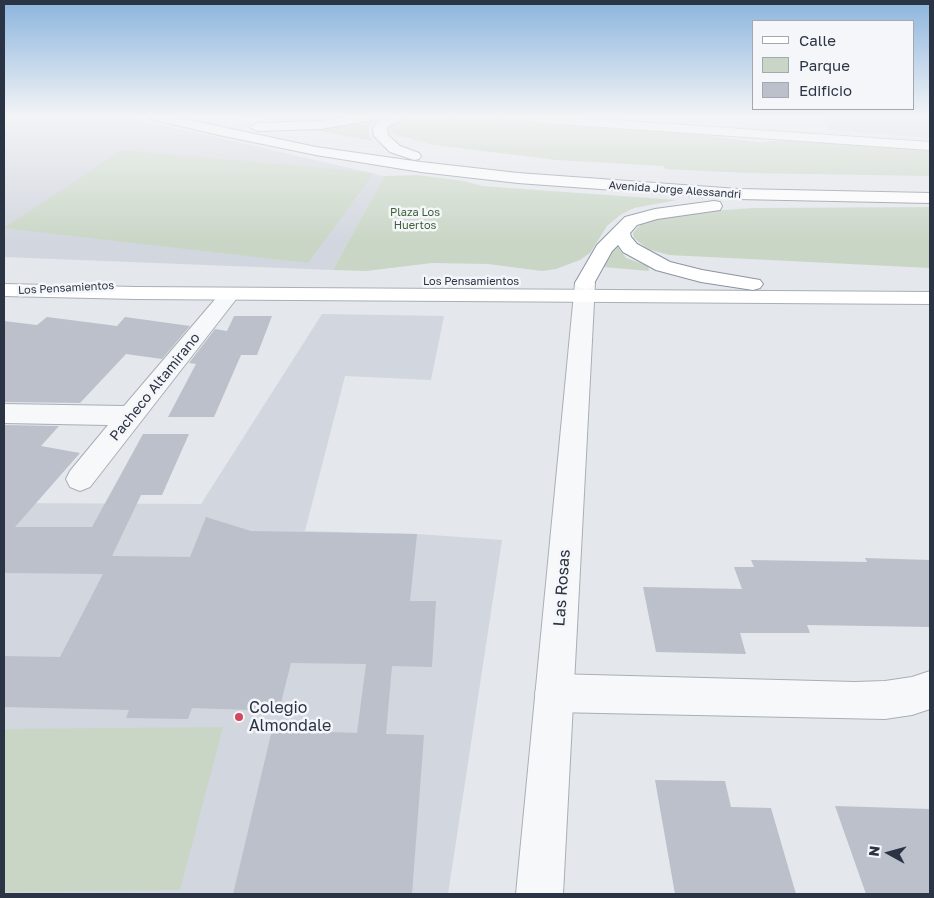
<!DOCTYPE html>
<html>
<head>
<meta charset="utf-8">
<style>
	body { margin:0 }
	#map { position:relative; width:934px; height:898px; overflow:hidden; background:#e4e7ec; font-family:"Golos Text",sans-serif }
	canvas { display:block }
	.frame { position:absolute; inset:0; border:5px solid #2b3445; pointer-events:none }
	.legend { position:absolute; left:752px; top:20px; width:162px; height:90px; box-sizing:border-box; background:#f4f6f9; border:1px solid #a4a8b1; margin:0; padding:6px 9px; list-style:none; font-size:15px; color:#2b3445 }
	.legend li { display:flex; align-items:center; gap:10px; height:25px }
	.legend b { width:25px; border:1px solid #a4a8b1 }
	.north { position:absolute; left:864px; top:828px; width:50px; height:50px; -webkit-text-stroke:4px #f4f6f9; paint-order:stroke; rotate:277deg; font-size:14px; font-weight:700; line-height:20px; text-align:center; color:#2b3445 }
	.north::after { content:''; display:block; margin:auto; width:18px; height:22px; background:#2b3445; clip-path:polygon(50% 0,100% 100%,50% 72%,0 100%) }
</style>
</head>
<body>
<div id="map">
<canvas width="934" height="898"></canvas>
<div class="frame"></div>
<ul class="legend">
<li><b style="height:6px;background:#fff"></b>Calle</li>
<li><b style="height:14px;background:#c9d6c5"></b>Parque</li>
<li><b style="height:14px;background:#bbc0ca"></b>Edificio</li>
</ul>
<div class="north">N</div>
</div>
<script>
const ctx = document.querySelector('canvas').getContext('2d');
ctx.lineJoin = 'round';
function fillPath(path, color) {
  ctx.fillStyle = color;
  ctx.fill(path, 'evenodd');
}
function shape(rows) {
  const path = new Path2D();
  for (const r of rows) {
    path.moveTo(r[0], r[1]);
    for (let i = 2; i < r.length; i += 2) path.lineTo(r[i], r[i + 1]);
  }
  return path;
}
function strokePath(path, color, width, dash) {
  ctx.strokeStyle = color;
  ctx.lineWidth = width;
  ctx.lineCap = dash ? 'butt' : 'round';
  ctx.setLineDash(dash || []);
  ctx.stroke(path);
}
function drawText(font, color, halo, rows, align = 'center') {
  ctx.font = font + ' "Golos Text",sans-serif';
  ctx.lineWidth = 5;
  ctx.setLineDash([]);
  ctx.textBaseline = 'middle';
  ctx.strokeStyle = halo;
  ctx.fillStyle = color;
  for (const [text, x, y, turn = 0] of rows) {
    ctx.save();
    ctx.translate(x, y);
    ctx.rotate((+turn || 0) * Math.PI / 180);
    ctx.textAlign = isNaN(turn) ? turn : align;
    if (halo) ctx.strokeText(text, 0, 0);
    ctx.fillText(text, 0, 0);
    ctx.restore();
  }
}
const built = shape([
	[4,116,160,124,384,176,333,270,4,257],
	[820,116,930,116,930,138,829,130],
	[322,314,444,316,431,380,345,376,305,531,417,534,502,540,448,894,4,894,4,503,201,504]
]);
const green = shape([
	[12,116,125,116,160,124],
	[238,116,346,116,291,122],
	[381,118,369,128,369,136,373,141,314,130],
	[451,119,664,131,759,142,787,140,930,150,930,176,746,173,665,169,664,166,556,160,434,145,392,134,389,129,395,123,407,120],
	[122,150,374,173,308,263,4,228],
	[418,175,464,181,482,186,677,200,634,208,620,215,607,226,590,253,580,260,556,269,542,271,488,264,432,263,366,271,333,270,384,176],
	[930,207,930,268,669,255,648,249,634,238,633,233,642,223,652,219,710,211,753,208],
	[615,243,626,258,648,266,649,271,603,267],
	[223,727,180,890,4,892,4,729]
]);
const building = shape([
	[234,316,272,316,257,355,241,355,214,417,168,417,196,364,189,363,215,329,227,331],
	[47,317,117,326,125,317,190,326,162,359,126,354,80,403,4,402,4,321,37,325],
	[4,425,59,426,41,446,80,453,15,527,92,527,143,434,189,434,162,495,141,495,112,556,190,557,206,517,251,531,417,534,410,601,436,601,432,667,392,666,386,734,424,735,412,894,233,894,272,730,357,733,366,664,291,663,279,711,192,708,188,719,126,718,129,710,4,707,4,656,60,657,103,574,4,573],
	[865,558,930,560,930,627,807,625,810,633,740,633,746,654,656,652,643,587,742,589,734,567,754,567,751,560,867,562],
	[655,780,725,781,731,807,771,808,796,894,675,894],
	[835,806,930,809,930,894,866,894]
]);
const minor = shape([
	[230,288,237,290,240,294,237,298,90,487,80,491,70,487,66,479,70,471,108,425,4,423,4,404,124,406,223,290,230,288],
	[930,671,930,709,912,715,885,719,554,712,540,707,535,693,540,679,554,674,855,682,885,681,912,677,930,671]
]);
const tertiary = shape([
	[585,277,592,279,595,283,563,894,516,894,575,283,578,279,585,277]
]);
const secondary = shape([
	[497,116,556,116,930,142,930,150,503,120,497,116],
	[4,284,136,287,930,292,930,304,136,299,4,296,4,284]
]);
const trunk = shape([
	[149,116,171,116,316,147,421,162,518,173,738,189,930,193,930,203,738,199,518,183,421,172,316,155,219,135,150,119,149,116],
	[351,116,378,116,372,120,321,129,257,131,250,127,257,123,321,121,351,116],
	[392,116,409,116,387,127,388,135,400,146,419,153,421,156,419,159,414,160,390,152,374,136,373,129,377,122,392,116],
	[714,201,720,202,722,206,720,210,657,219,637,225,630,233,631,237,637,244,670,262,702,270,760,280,763,284,760,288,753,290,701,282,656,270,623,252,618,245,612,251,592,287,585,289,578,287,575,283,597,245,625,217,655,209,714,201]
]);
const markers = [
	[239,717,5,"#d1495b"]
];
const farStreetnames = [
	["Avenida Jorge Alessandri",675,190,4],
	["Los Pensamientos",471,282],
	["Los Pensamientos",66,288,-3]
];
const farParknames = [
	["Plaza Los",415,213],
	["Huertos",415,226]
];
const streetNames = [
	["Pacheco Altamirano",155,387,-51]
];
const nearStreetnames = [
	["Las Rosas",562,588,-86]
];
const nearPoinames = [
	["Colegio",249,708],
	["Almondale",249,726]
];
fillPath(built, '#d2d6de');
fillPath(green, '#c9d6c5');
fillPath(building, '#bbc0ca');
strokePath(minor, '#a9aeb7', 2);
strokePath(tertiary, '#a9aeb7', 2);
strokePath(secondary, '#a9aeb7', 2);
strokePath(trunk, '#8b94a3', 2);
fillPath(minor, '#f7f8fa');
fillPath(tertiary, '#f7f8fa');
fillPath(secondary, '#fff');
fillPath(trunk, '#fff');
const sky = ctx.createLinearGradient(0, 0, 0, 242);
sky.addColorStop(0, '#8bb4dd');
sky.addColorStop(0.48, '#f3f4f6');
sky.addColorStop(1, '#f3f4f600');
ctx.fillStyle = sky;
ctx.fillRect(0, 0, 934, 242);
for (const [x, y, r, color] of markers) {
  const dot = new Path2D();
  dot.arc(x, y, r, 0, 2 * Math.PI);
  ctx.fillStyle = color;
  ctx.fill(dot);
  strokePath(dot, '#f4f6f9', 2);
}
drawText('11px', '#2b3445', '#f4f6f9', farStreetnames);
drawText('11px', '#3f6138', '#f4f6f9', farParknames);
drawText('14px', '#2b3445', '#f4f6f9', streetNames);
drawText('16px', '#2b3445', '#f4f6f9', nearStreetnames);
drawText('16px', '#2b3445', '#f4f6f9', nearPoinames, 'left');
</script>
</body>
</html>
